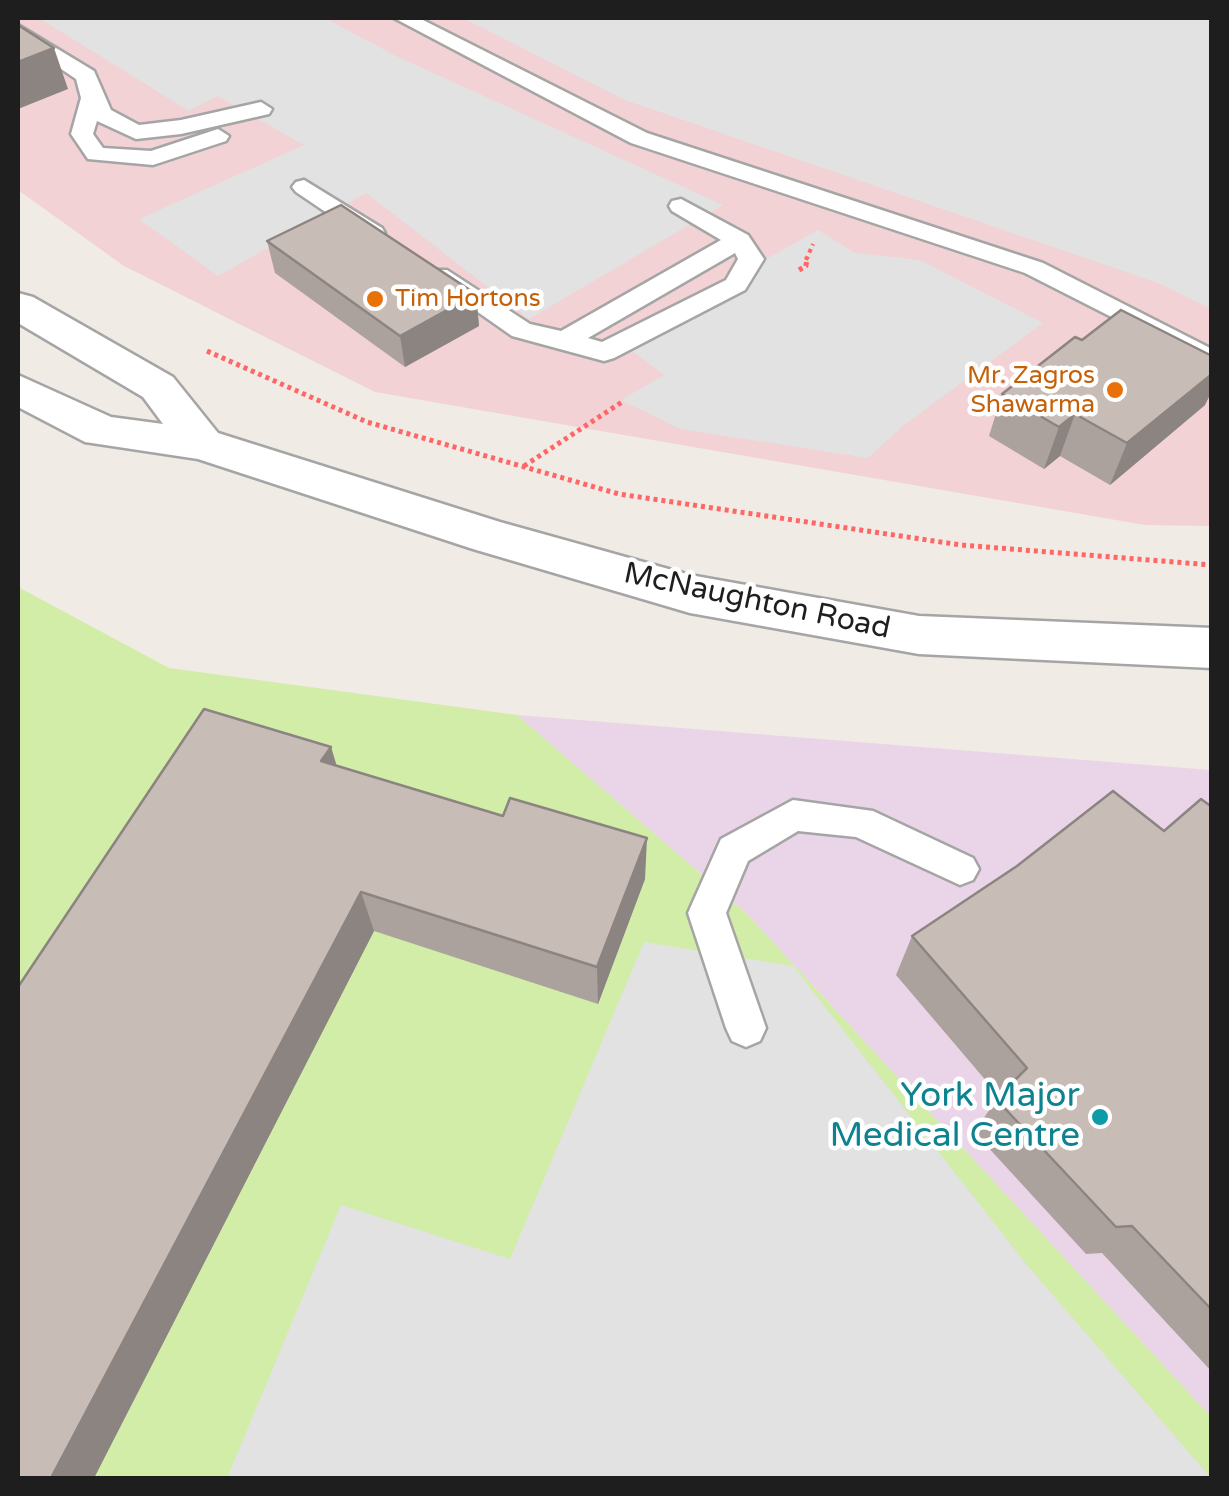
<!DOCTYPE html>
<html>
<head>
<meta charset="utf-8">
<style>
	body { margin:0 }
	#map { position:relative; width:1229px; height:1496px; overflow:hidden; background:#f0ebe4; font-family:"Varela Round",sans-serif }
	canvas { display:block }
	.frame { position:absolute; inset:0; border:20px solid #1e1e1e; pointer-events:none }
</style>
</head>
<body>
<div id="map">
<canvas width="1229" height="1496"></canvas>
<div class="frame"></div>
</div>
<script>
const ctx = document.querySelector('canvas').getContext('2d');
ctx.lineJoin = 'round';
function fillPath(path, color) {
  ctx.fillStyle = color;
  ctx.fill(path, 'evenodd');
}
function shape(rows) {
  const path = new Path2D();
  for (const r of rows) {
    path.moveTo(r[0], r[1]);
    for (let i = 2; i < r.length; i += 2) path.lineTo(r[i], r[i + 1]);
  }
  return path;
}
function strokePath(path, color, width, dash) {
  ctx.strokeStyle = color;
  ctx.lineWidth = width;
  ctx.lineCap = dash ? 'butt' : 'round';
  ctx.setLineDash(dash || []);
  ctx.stroke(path);
}
function drawText(font, color, halo, rows, align = 'center') {
  ctx.font = font + ' "Varela Round",sans-serif';
  ctx.lineWidth = 9;
  ctx.setLineDash([]);
  ctx.textBaseline = 'middle';
  ctx.strokeStyle = halo;
  ctx.fillStyle = color;
  for (const [text, x, y, turn = 0] of rows) {
    ctx.save();
    ctx.translate(x, y);
    ctx.rotate((+turn || 0) * Math.PI / 180);
    ctx.textAlign = isNaN(turn) ? turn : align;
    if (halo) ctx.strokeText(text, 0, 0);
    ctx.fillText(text, 0, 0);
    ctx.restore();
  }
}
const commercial = shape([
	[18,18,1211,18,1211,526,1145,525,375,392,124,266,18,190]
]);
const industrial = shape([
	[517,715,1211,770,1211,1417,746,913]
]);
const grass = shape([
	[18,587,169,668,517,715,746,913,1211,1417,1211,1478,18,1478]
]);
const parking = shape([
	[39,18,325,18,396,56,723,205,529,319,366,193,218,276,139,219,304,145,217,96,189,111],
	[463,18,1211,18,1211,309,1158,283,625,100],
	[818,230,855,253,920,260,1043,323,903,426,868,458,680,429,621,400,664,375,619,341],
	[644,942,793,966,1027,1265,1211,1478,227,1478,341,1205,510,1259]
]);
const pathFar1 = shape([
	[806,260,813,244]
]);
const path = shape([
	[799,270,806,266,807,257],
	[207,351,367,422,619,494,961,545,1212,565],
	[524,466,622,402]
]);
const service = shape([
	[394,18,419,18,647,133,1043,263,1212,349,1212,368,1025,273,631,143,394,18],
	[18,25,94,71,111,110,139,125,181,120,261,102,272,109,269,114,181,134,136,139,97,121,93,134,103,148,151,151,218,129,229,136,226,141,153,165,88,159,71,134,81,98,76,79,18,40,18,25],
	[304,180,382,228,385,233,382,238,364,238,296,192,292,187,296,182,304,180],
	[681,199,748,235,764,259,745,290,614,358,604,361,512,336,425,275,429,270,447,270,530,324,561,331,721,240,672,211,669,206,672,201,681,199],
	[735,253,738,259,726,280,602,342,588,338,735,253],
	[793,800,873,811,973,858,979,869,973,880,960,885,856,837,798,831,748,861,726,913,766,1028,760,1041,746,1047,732,1041,726,1028,688,913,721,839,793,800]
]);
const tertiary = shape([
	[18,293,33,297,173,377,218,433,500,522,690,575,919,616,1212,628,1212,668,919,654,690,613,473,549,198,459,85,442,18,407,18,375,111,417,163,424,143,397,18,323,18,293]
]);
const wall = shape([
	[267,241,476,294,479,326,405,367,275,273],
	[1002,394,1205,405,1110,485,1060,456,1044,469,989,436],
	[331,747,336,765,645,879,598,1004,374,931,94,1478],
	[1212,807,1212,1372,1102,1253,1086,1254,974,1132,999,1096,896,975,912,936,1164,831]
]);
const shadedWall = shape([
	[54,48,68,89,18,109,18,62],
	[476,294,479,326,405,367,400,336],
	[1212,374,1212,391,1205,405,1110,485,1127,443],
	[1075,414,1060,456,1044,469,1059,427],
	[331,747,344,790,321,761],
	[647,838,645,879,598,1004,597,967],
	[361,892,374,931,94,1478,51,1478]
]);
const building = shape([
	[18,25,54,48,18,62,18,25],
	[341,205,476,294,400,336,267,241,341,205],
	[1121,310,1212,356,1212,374,1127,443,1075,414,1059,427,1002,394,1075,337,1082,340,1121,310],
	[204,709,331,747,321,761,503,816,510,798,647,838,597,967,361,892,51,1478,18,1478,18,987,204,709],
	[1113,791,1164,831,1201,799,1212,807,1212,1310,1132,1226,1116,1227,996,1099,1027,1068,912,936,1017,866,1113,791]
]);
const markers = [
	[375,299,10,"#e8710a"],
	[1115,390,10,"#e8710a"],
	[1100,1117,10,"#0f9aa8"]
];
const farFoodnames = [
	["Tim Hortons",395,299],
	["Mr. Zagros",1095,376,"right"],
	["Shawarma",1095,405,"right"]
];
const streetNames = [
	["McNaughton Road",757,602,12]
];
const nearCulturenames = [
	["York Major",1080,1097],
	["Medical Centre",1080,1137]
];
fillPath(commercial, '#f2d2d4');
fillPath(industrial, '#ead5e8');
fillPath(grass, '#d1eda7');
fillPath(parking, '#e2e2e2');
strokePath(service, '#a5a5a5', 5);
strokePath(tertiary, '#a5a5a5', 5);
strokePath(pathFar1, '#f66', 4, [4, 4]);
strokePath(path, '#f66', 5, [4, 4]);
fillPath(service, '#fff');
fillPath(tertiary, '#fff');
fillPath(wall, '#aca29d');
fillPath(shadedWall, '#8c8480');
fillPath(building, '#c8bcb7');
strokePath(building, '#8c8480', 2.5);
for (const [x, y, r, color] of markers) {
  const dot = new Path2D();
  dot.arc(x, y, r, 0, 2 * Math.PI);
  ctx.fillStyle = color;
  ctx.fill(dot);
  strokePath(dot, '#fff', 4);
}
drawText('25px', '#c56008', '#fff', farFoodnames, 'left');
drawText('30px', '#1e1e1e', '#fff', streetNames);
drawText('35px', '#0d838f', '#fff', nearCulturenames, 'right');
</script>
</body>
</html>
